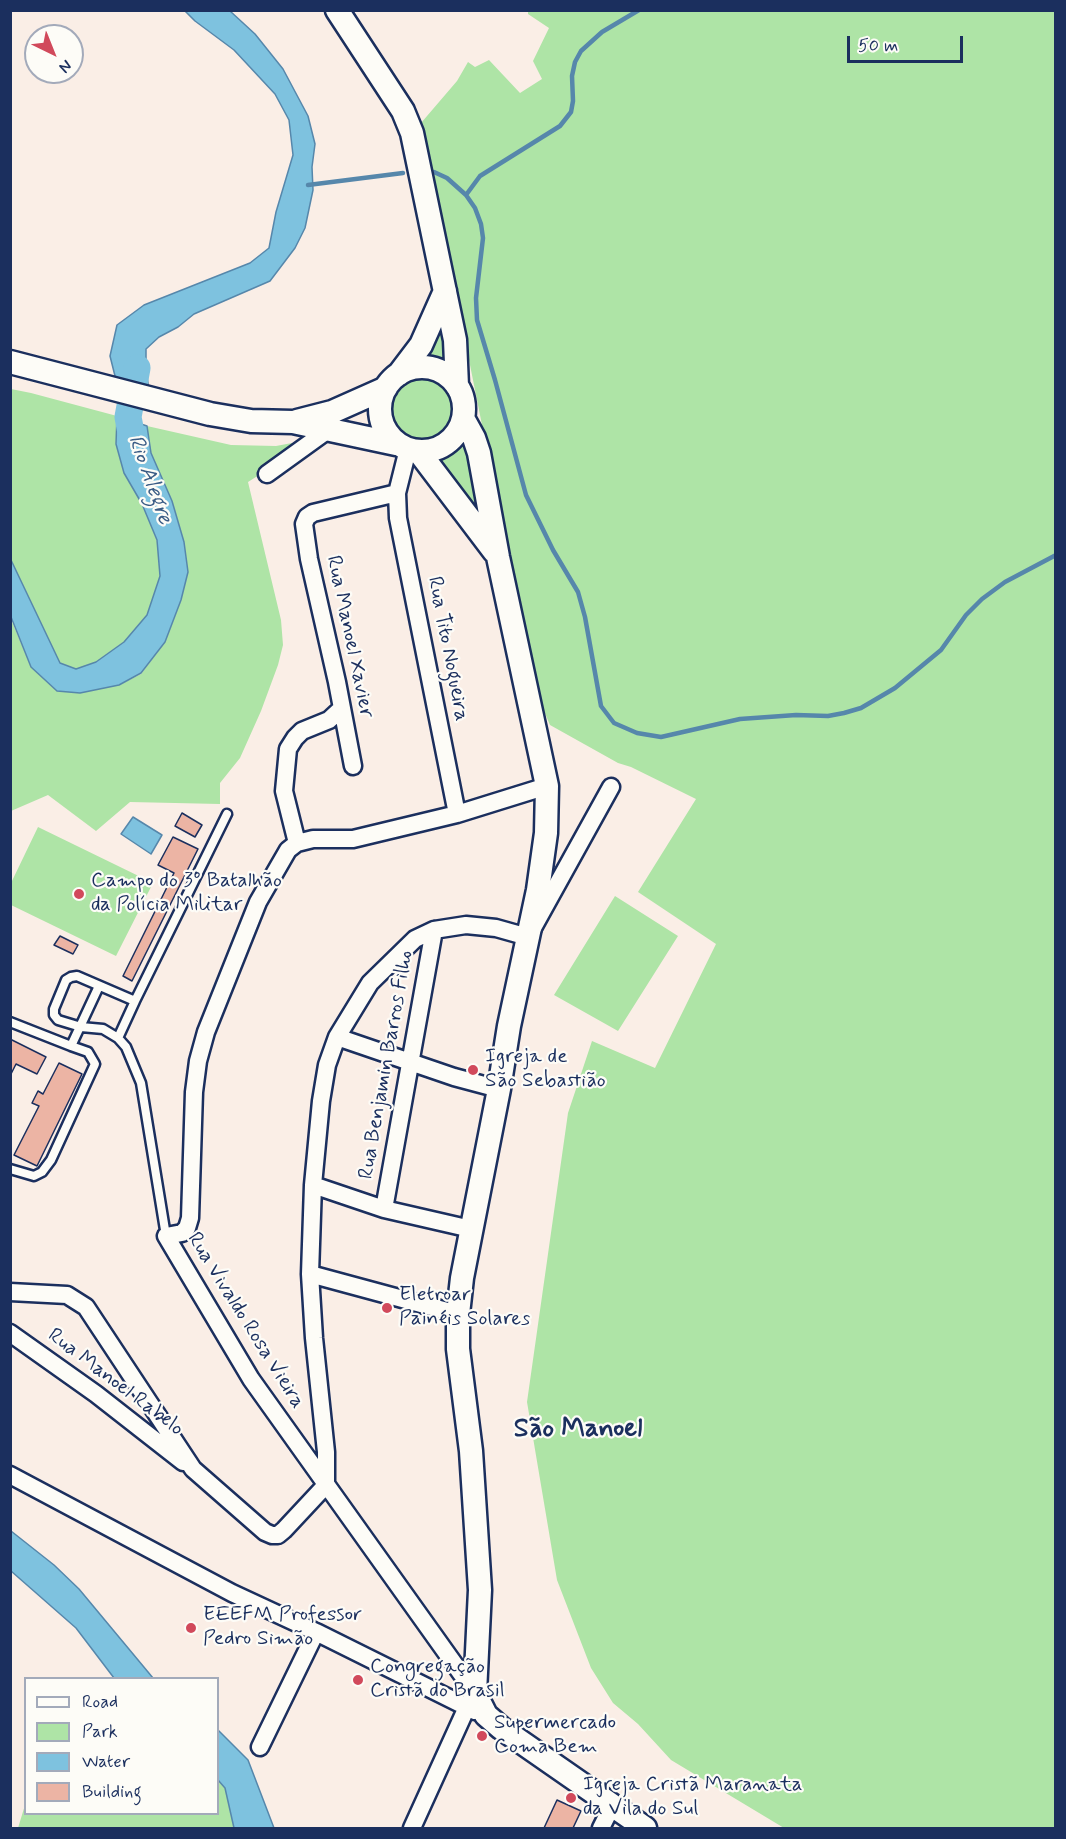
<!DOCTYPE html>
<html>
<head>
<meta charset="utf-8">
<style>
	body { margin:0 }
	#map { position:relative; width:1066px; height:1839px; overflow:hidden; background:#faeee6; font-family:Mynerve,sans-serif }
	canvas { display:block }
	.frame { position:absolute; inset:0; border:12px solid #1b2f5e; pointer-events:none }
	.legend { position:absolute; left:24px; top:1677px; width:195px; height:138px; box-sizing:border-box; background:#fdfcf7; border:2px solid #a3aaba; margin:0; padding:8px 10px; list-style:none; font-size:18px; color:#1b2f5e }
	.legend li { display:flex; align-items:center; gap:12px; height:30px }
	.legend b { width:30px; border:2px solid #a3aaba }
	.north { position:absolute; left:24px; top:24px; width:60px; height:60px; box-sizing:border-box; background:#fdfcf7; border:2px solid #a3aaba; border-radius:50%; rotate:137deg; font-size:16px; font-weight:700; line-height:24px; text-align:center; color:#1b2f5e }
	.north::after { content:''; display:block; margin:auto; width:21px; height:27px; background:#d1495b; clip-path:polygon(50% 0,100% 100%,50% 72%,0 100%) }
	.scale { position:absolute; left:847px; top:36px; width:116px; height:27px; box-sizing:border-box; border:3px solid #1b2f5e; border-top:0; padding-left:8px; font-size:18px; line-height:21px; white-space:nowrap; color:#1b2f5e; -webkit-text-stroke:4px #fdfcf7; paint-order:stroke }
</style>
</head>
<body>
<div id="map">
<canvas width="1066" height="1839"></canvas>
<div class="frame"></div>
<ul class="legend">
<li><b style="height:8px;background:#fdfcf7"></b>Road</li>
<li><b style="height:16px;background:#aee4a6"></b>Park</li>
<li><b style="height:16px;background:#7ec2df"></b>Water</li>
<li><b style="height:16px;background:#ecb4a4"></b>Building</li>
</ul>
<div class="north">N</div>
<div class="scale">50 m</div>
</div>
<script>
const ctx = document.querySelector('canvas').getContext('2d');
ctx.lineJoin = 'round';
function fillPath(path, color) {
  ctx.fillStyle = color;
  ctx.fill(path, 'evenodd');
}
function shape(rows) {
  const path = new Path2D();
  for (const r of rows) {
    if (r.length === 3) {
      path.moveTo(r[0] + r[2], r[1]);
      path.arc(r[0], r[1], r[2], 0, 2 * Math.PI);
      continue;
    }
    path.moveTo(r[0], r[1]);
    for (let i = 2; i < r.length; i += 2) path.lineTo(r[i], r[i + 1]);
  }
  return path;
}
function strokePath(path, color, width, dash) {
  ctx.strokeStyle = color;
  ctx.lineWidth = width;
  ctx.lineCap = dash ? 'butt' : 'round';
  ctx.setLineDash(dash || []);
  ctx.stroke(path);
}
function drawText(font, color, halo, rows, align = 'center') {
  ctx.font = font + ' Mynerve,sans-serif';
  ctx.lineWidth = 4.5;
  ctx.setLineDash([]);
  ctx.textBaseline = 'middle';
  ctx.strokeStyle = halo;
  ctx.fillStyle = color;
  for (const [text, x, y, turn = 0] of rows) {
    ctx.save();
    ctx.translate(x, y);
    ctx.rotate((+turn || 0) * Math.PI / 180);
    ctx.textAlign = isNaN(turn) ? turn : align;
    if (halo) ctx.strokeText(text, 0, 0);
    ctx.fillText(text, 0, 0);
    ctx.restore();
  }
}
const green = shape([
	[528,11,1055,11,1055,1828,784,1828,671,1760,638,1724,613,1703,591,1668,557,1580,527,1402,568,1113,592,1041,655,1068,716,944,638,892,696,799,631,767,618,763,550,725,528,674,512,567,499,501,492,475,466,345,417,133,421,123,457,81,468,62,475,67,489,60,520,93,542,79,533,61,549,28,528,14],
	[442,309,450,367,420,359],
	[423,411,35],
	[11,389,31,393,117,416,116,444,124,473,143,504,157,541,160,576,147,615,124,642,96,662,76,669,60,663,11,560],
	[147,426,231,445,276,446,292,443,297,446,294,453,248,482,281,620,283,645,278,665,261,711,240,758,220,783,220,804,130,802,96,831,48,795,11,811,10,617,31,667,57,691,80,693,119,685,141,674,165,642,181,600,188,572,184,542,172,501,151,453],
	[465,430,491,542,430,460,447,451],
	[38,827,153,883,116,956,11,905,11,883],
	[615,896,678,936,618,1031,554,995],
	[218,1780,225,1788,234,1828,18,1828,25,1805,26,1814,218,1814]
]);
const water = shape([
	[185,11,230,11,255,34,283,69,308,116,315,144,312,167,313,190,305,228,295,248,270,281,194,314,178,327,159,337,146,349,146,368,149,391,116,380,110,356,117,325,144,305,250,263,269,248,276,212,293,155,289,120,275,94,234,50,195,21,185,11],
	[117,416,147,426,151,453,172,501,184,542,188,572,181,600,165,642,141,673,119,685,80,693,57,691,31,667,11,617,11,560,60,663,76,669,96,662,124,642,147,615,160,576,157,540,142,504,124,473,116,444,117,416],
	[133,817,162,835,151,854,121,834,133,817],
	[11,1531,54,1565,79,1589,153,1678,114,1678,76,1628,11,1571,11,1531],
	[218,1730,248,1760,274,1828,234,1828,225,1788,218,1780,218,1730]
]);
const stream = shape([
	[434,172,447,178,466,195,475,208,481,224,483,238,476,298,477,320,495,380,526,495,553,550,578,592,585,617,601,706,614,723,637,733,661,737,740,719,796,715,828,716,844,713,861,708,895,688,941,650,966,615,982,599,1005,582,1056,555],
	[308,185,403,173],
	[466,195,480,176,560,126,571,112,573,101,572,76,575,62,581,51,602,32,639,10]
]);
const river = shape([
	[135,454,128,417,137,368]
]);
const building = shape([
	[182,813,202,825,195,837,175,826,182,813],
	[173,837,198,849,132,981,123,976,174,873,158,865,173,837],
	[60,936,78,945,73,954,54,945,60,936],
	[10,1039,46,1057,37,1074,16,1064,10,1076,10,1039],
	[59,1063,82,1074,37,1166,14,1155,39,1106,32,1103,38,1091,43,1094,59,1063],
	[557,1800,581,1811,573,1828,544,1828,557,1800]
]);
const lane = shape([
	[10,1022,71,1046,99,986],
	[118,1038,135,1001],
	[10,1169,34,1176,42,1172,51,1160,95,1064,88,1052,71,1046],
	[166,1236,141,1083,126,1047,118,1038,103,1029,81,1027,58,1020,54,1015,54,1009,66,980,71,977,77,976,135,1001,227,814]
]);
const street = shape([
	[408,449,397,493,398,518,457,814],
	[267,474,328,430],
	[353,766,337,682,309,559,304,524,307,517,313,513,397,493],
	[297,843,284,791,288,749,295,738,302,731,329,720,342,708],
	[337,1037,454,1077,499,1089],
	[313,1185,384,1209,471,1229],
	[384,1209,434,930],
	[310,1274,458,1314],
	[10,1292,67,1295,86,1307,193,1469,265,1532,272,1535,278,1535,284,1530,326,1485,326,1452,314,1338,310,1274,313,1185,321,1101,327,1065,337,1037,370,983,415,939,434,930,466,925,496,928,528,937,611,787],
	[10,1333,96,1394,183,1462],
	[10,1475,232,1593,316,1632,475,1711],
	[260,1747,316,1632],
	[412,1828,467,1707,475,1693,251,1379,166,1236,182,1233,187,1228,190,1218,194,1092,198,1061,206,1032,258,902,288,850,297,843,313,839,353,839,457,814,547,786],
	[601,1828,612,1806]
]);
const secondary = shape([
	[337,10,403,111,412,133,455,340,457,386],
	[10,362,210,414,251,421,293,422,396,444],
	[422,409,42],
	[399,374,421,345,445,291],
	[463,418,474,438,479,453,498,557,547,786,546,833,538,890,509,1026,499,1089,462,1278,458,1314,458,1349,471,1451,480,1590,475,1693,486,1715,501,1728,645,1828],
	[297,421,332,412,386,388],
	[419,452,494,551]
]);
const markers = [
	[79,894,6,"#d1495b"],
	[473,1070,6,"#d1495b"],
	[387,1308,6,"#d1495b"],
	[191,1628,6,"#d1495b"],
	[358,1680,6,"#d1495b"],
	[482,1736,6,"#d1495b"],
	[571,1798,6,"#d1495b"]
];
const streetNames = [
	["Rua Manoel Xavier",349,637,78],
	["Rua Tito Nogueira",447,649,79],
	["Rua Benjamin Barros Filho",387,1065,-80],
	["Rua Vivaldo Rosa Vieira",245,1321,58],
	["Rua Manoel Rabelo",115,1383,37]
];
const poiNames = [
	["Campo do 3º Batalhão",91,882],
	["da Polícia Militar",91,906],
	["Igreja de",485,1058],
	["São Sebastião",485,1082],
	["Eletroar",399,1296],
	["Painéis Solares",399,1320],
	["EEEFM Professor",203,1616],
	["Pedro Simão",203,1640],
	["Congregação",370,1668],
	["Cristã do Brasil",370,1692],
	["Supermercado",494,1724],
	["Coma Bem",494,1748],
	["Igreja Cristã Maranata",583,1786],
	["da Vila do Sul",583,1810]
];
const waterNames = [
	["Rio Alegre",149,480,70]
];
const districtNames = [
	["São Manoel",578,1430]
];
fillPath(green, '#aee4a6');
fillPath(water, '#7ec2df');
strokePath(water, '#5687ab', 1.5);
strokePath(stream, '#5687ab', 4.5);
strokePath(river, '#7ec2df', 27);
fillPath(building, '#ecb4a4');
strokePath(building, '#1b2f5e', 1.5);
strokePath(lane, '#1b2f5e', 13);
strokePath(street, '#1b2f5e', 21);
strokePath(secondary, '#1b2f5e', 27);
strokePath(lane, '#fdfcf7', 8);
strokePath(street, '#fdfcf7', 16);
strokePath(secondary, '#fdfcf7', 22);
for (const [x, y, r, color] of markers) {
  const dot = new Path2D();
  dot.arc(x, y, r, 0, 2 * Math.PI);
  ctx.fillStyle = color;
  ctx.fill(dot);
  strokePath(dot, '#fdfcf7', 2);
}
drawText('21px', '#1b2f5e', '#fdfcf7', streetNames);
drawText('21px', '#1b2f5e', '#fdfcf7', poiNames, 'left');
drawText('italic 22px', '#395b85', '#fdfcf7', waterNames);
drawText('bold 27px', '#1b2f5e', '#fdfcf7', districtNames);
</script>
</body>
</html>
